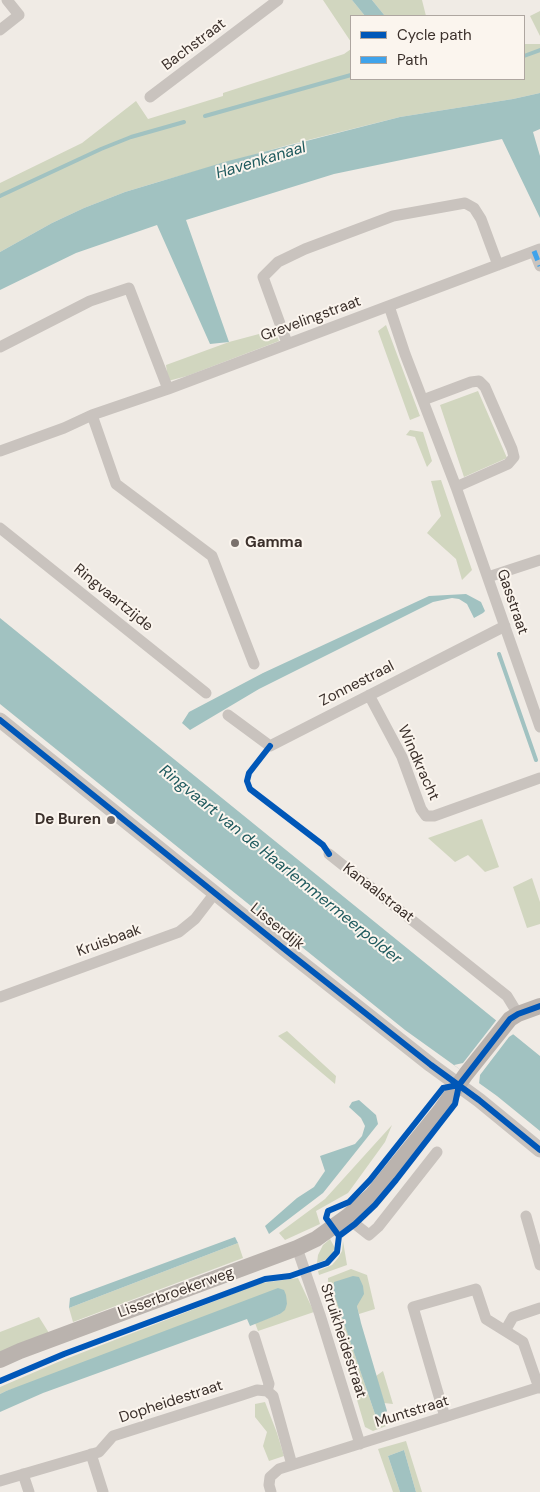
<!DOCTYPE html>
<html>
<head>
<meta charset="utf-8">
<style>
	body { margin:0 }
	#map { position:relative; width:540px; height:1492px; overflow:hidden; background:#f0ebe5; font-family:"DM Sans",sans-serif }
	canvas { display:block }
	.legend { position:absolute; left:350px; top:15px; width:175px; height:65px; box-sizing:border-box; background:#fbf5ee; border:1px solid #aea6a0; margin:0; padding:6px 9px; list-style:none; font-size:15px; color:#3b302b }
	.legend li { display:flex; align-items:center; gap:10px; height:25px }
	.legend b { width:25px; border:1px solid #aea6a0 }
</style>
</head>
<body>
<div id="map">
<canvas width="540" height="1492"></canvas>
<ul class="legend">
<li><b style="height:6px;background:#0057b8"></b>Cycle path</li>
<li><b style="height:6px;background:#3fa3eb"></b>Path</li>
</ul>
</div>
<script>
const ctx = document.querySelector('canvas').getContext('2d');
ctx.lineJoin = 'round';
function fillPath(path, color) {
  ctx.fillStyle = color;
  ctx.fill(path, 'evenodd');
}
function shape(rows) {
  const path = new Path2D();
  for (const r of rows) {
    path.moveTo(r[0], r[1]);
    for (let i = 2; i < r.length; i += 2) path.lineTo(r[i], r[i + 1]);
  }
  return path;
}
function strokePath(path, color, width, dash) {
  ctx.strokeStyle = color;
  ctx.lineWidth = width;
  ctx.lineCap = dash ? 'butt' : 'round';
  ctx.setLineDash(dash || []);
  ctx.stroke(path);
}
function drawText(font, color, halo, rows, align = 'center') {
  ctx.font = font + ' "DM Sans",sans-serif';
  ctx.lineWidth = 4;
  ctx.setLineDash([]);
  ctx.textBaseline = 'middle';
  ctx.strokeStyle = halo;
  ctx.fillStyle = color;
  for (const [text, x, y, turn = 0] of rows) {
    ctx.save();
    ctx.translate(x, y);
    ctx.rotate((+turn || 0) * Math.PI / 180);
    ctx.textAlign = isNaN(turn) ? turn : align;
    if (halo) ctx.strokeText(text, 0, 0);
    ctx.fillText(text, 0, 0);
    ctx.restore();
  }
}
const green = shape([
	[323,0,352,0,365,16,351,16,351,42],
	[372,0,422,0,426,16,385,16],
	[540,11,540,36,530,16],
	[524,44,540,44,540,93,513,99,400,117,288,145,158,182,125,192,84,208,52,223,0,252,0,183,82,143,136,101,148,119,223,96,223,93,344,54,351,49,351,79,524,79],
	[386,325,420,416,410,420,378,331],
	[274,330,279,341,187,376,168,381,166,365,229,342],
	[478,391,507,458,464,477,440,405],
	[410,430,423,432,432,461,427,467,415,437,406,435],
	[441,480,472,570,462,580,456,559,427,533,441,516,431,481],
	[482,819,499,867,485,872,468,855,455,862,428,838],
	[532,878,540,902,540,924,527,928,513,887],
	[287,1031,336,1076,335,1084,278,1036],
	[392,1125,385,1142,348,1193,316,1211,320,1224,285,1240,279,1233,325,1199],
	[330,1239,335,1248,332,1254,328,1259,317,1263,318,1255,323,1245],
	[343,1241,347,1265,319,1275,318,1271,332,1265,338,1258,342,1251],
	[238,1243,243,1258,73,1322,69,1308],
	[351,1269,367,1275,375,1309,359,1314,357,1306,333,1290,376,1417,381,1417,385,1414,389,1425,373,1431,365,1427,329,1305,328,1278],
	[298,1278,314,1312,258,1331,255,1323,280,1314,287,1304,6,1391,0,1394,0,1387,58,1362,261,1283],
	[39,1317,49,1333,0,1352,0,1332],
	[383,1371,393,1404,384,1403,376,1376],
	[265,1402,277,1433,284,1456,269,1461,263,1446,267,1432,255,1417,255,1404],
	[406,1441,422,1492,416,1492,404,1450,388,1456,400,1492,393,1492,378,1449]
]);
const water = shape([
	[352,0,372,0,385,16,365,16],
	[540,93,540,129,533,132,540,156,540,218,502,139,334,174,186,220,229,342,210,344,157,225,76,253,0,290,0,252,52,223,84,208,125,192,228,161,400,117,513,99],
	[466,594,481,602,485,611,483,613,474,618,467,604,459,599,452,598,433,602,259,689,190,730,182,723,189,712,263,673,429,596],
	[0,618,540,1056,540,1131,497,1096,405,1030,0,704],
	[359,1100,376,1115,378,1124,323,1193,269,1234,265,1226,297,1198,314,1187,325,1171,320,1156,355,1144,362,1136,365,1126,361,1118,349,1107,352,1102],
	[235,1237,238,1243,69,1308,70,1298],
	[353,1276,359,1277,363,1286,364,1294,357,1306,361,1323,387,1411,381,1417,376,1417,333,1291,334,1282],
	[278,1288,284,1290,286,1295,287,1304,285,1310,280,1314,250,1326,247,1319,43,1393,0,1412,0,1394,6,1391],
	[404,1450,416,1492,400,1492,388,1456]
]);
const pier = shape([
	[498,1018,515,1033,509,1037,480,1075,479,1084,454,1065,463,1063]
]);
const stream = shape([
	[524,56,540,50],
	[205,116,351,75],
	[0,196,101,149,131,137,184,122],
	[499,654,536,760]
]);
const minor = shape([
	[0,30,19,15,7,0],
	[150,97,278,0],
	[534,251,540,266],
	[389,306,405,354,456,487,540,727],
	[287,343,263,277,278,262,305,249,393,216,465,203,474,208,481,219,498,265],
	[0,347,90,301,129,288,168,389],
	[423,400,471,382,479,381,485,387,512,449,514,457,508,464,456,487],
	[92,415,116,484,212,556,254,664],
	[0,451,64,428,92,415,168,389,540,249],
	[0,528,206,693],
	[488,577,540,560],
	[369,695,402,757,421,809,426,816,434,816,540,778],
	[228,715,270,746,505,626],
	[329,854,507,996,518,1014],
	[0,997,179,932,195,919,215,893],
	[348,1216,355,1224,369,1235,378,1227,437,1152],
	[526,1216,540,1265],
	[297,1248,320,1315,360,1444],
	[505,1331,513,1317,540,1308],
	[254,1336,269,1384,267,1391,273,1396,292,1465],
	[445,1417,413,1307,476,1289,486,1319,523,1342,539,1388],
	[91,1454,103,1492],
	[23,1474,29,1492],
	[0,1481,99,1452,113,1436,242,1395,257,1390,267,1391],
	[271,1492,269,1485,270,1477,279,1469,540,1387]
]);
const tertiary = shape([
	[0,720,288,952,431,1065,479,1100,540,1150]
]);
const secondary = shape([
	[0,1360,20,1351,297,1248,316,1239,348,1216,372,1195,440,1111,466,1074,510,1019,518,1014,540,1006]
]);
const quiet = shape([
	[534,251,540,266]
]);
const cycleway = shape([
	[0,720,288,952,431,1065,479,1100,540,1150],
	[270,746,249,773,247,781,250,789,323,845,329,854],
	[339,1236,355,1224,375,1205,396,1180,455,1104,459,1085,510,1019,518,1014,540,1006],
	[0,1381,64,1354,265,1279,290,1276,327,1263,337,1252,339,1236,326,1218,328,1211,349,1202,370,1180,443,1088,459,1085]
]);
const markers = [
	[235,543,5,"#7a716c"],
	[111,820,5,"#7a716c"]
];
const streetNames = [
	["Bachstraat",194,45,-37],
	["Grevelingstraat",311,319,-20],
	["Ringvaartzijde",113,598,39],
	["Gasstraat",512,602,71],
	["Zonnestraal",357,684,-27],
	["Windkracht",418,763,66],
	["Kanaalstraat",378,893,38],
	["Lisserdijk",277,927,39],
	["Kruisbaak",109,941,-20],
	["Lisserbroekerweg",176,1293,-20],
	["Struikheidestraat",343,1341,72],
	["Dopheidestraat",171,1402,-18],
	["Muntstraat",412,1412,-17]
];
const poiNames = [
	["Gamma",245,543],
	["De Buren",101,820,"right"]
];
const waterNames = [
	["Havenkanaal",261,161,-17],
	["Ringvaart van de Haarlemmermeerpolder",280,865,39]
];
fillPath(green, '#d1d6bf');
fillPath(water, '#a1c2c1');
fillPath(pier, '#f0ebe5');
strokePath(stream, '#a1c2c1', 4);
strokePath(minor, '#c9c3be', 11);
strokePath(tertiary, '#c9c3be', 15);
strokePath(secondary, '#bab3ae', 16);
strokePath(quiet, '#3fa3eb', 5, [10, 5]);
strokePath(cycleway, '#0057b8', 6);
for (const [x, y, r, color] of markers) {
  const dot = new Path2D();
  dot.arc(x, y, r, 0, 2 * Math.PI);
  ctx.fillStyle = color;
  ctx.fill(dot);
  strokePath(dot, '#fbf5ee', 2);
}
drawText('15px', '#3b302b', '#fbf5ee', streetNames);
drawText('bold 15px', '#3b302b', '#fbf5ee', poiNames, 'left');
drawText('italic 16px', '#1f5a5e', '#fbf5ee', waterNames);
</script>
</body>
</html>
